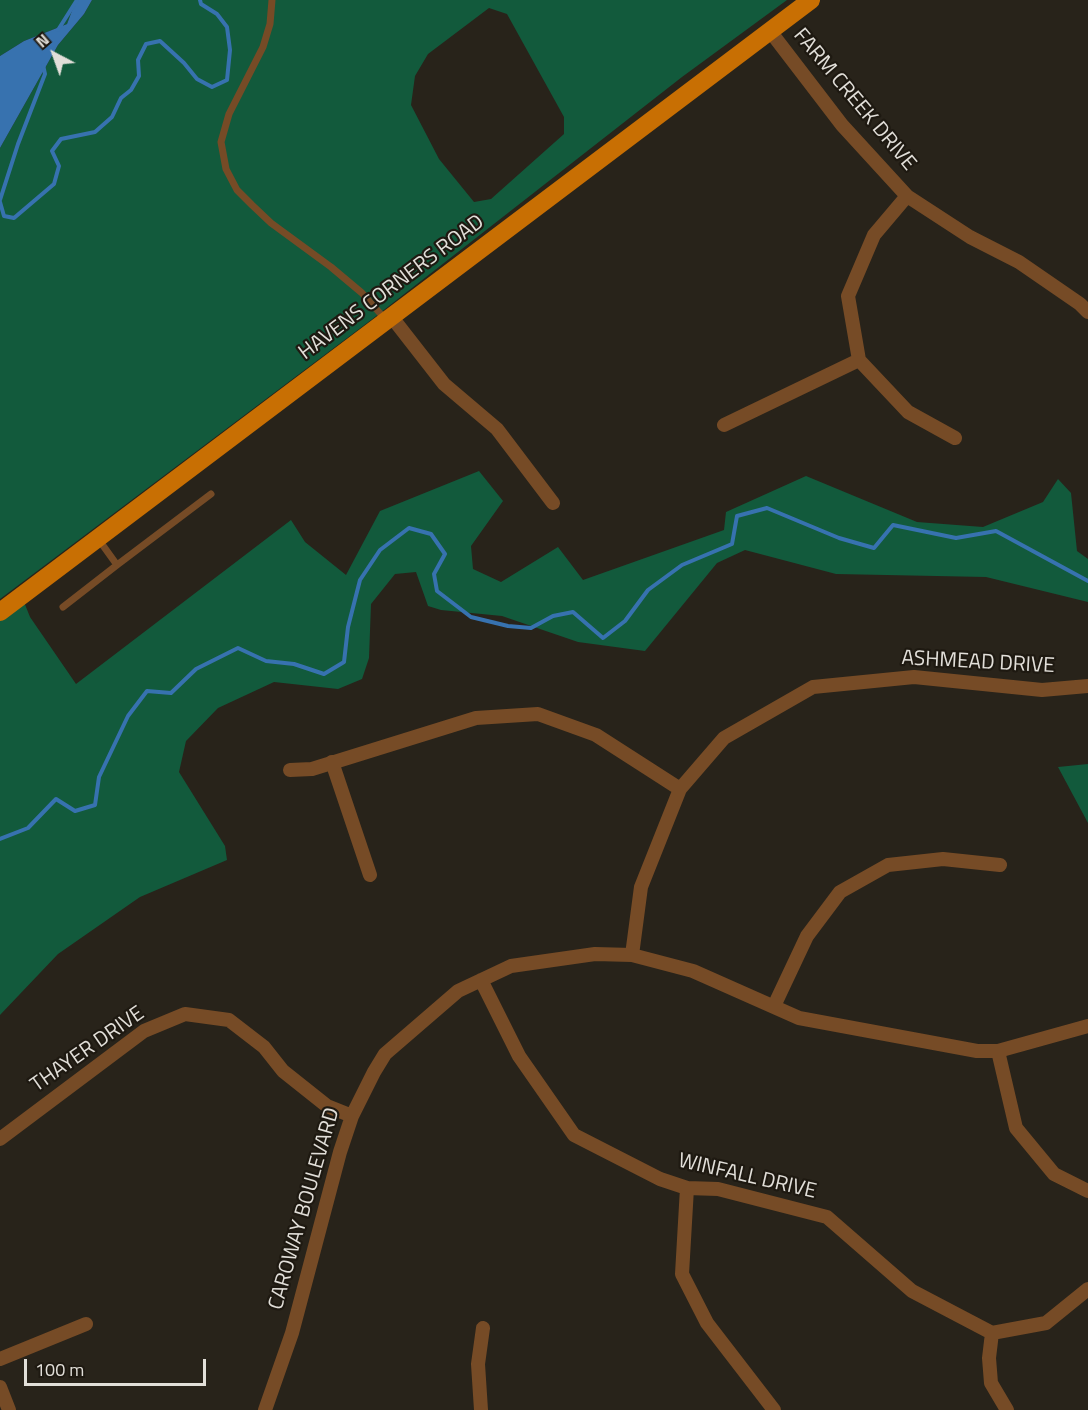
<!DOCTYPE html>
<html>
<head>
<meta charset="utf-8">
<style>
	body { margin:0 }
	#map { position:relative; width:1088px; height:1410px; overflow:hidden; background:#28231a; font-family:"Titillium Web",sans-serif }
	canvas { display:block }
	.north { position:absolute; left:24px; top:24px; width:60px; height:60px; -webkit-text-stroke:4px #1e1911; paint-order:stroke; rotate:319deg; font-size:16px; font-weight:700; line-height:24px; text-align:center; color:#e2dfd9 }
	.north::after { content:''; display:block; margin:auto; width:21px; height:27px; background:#e2dfd9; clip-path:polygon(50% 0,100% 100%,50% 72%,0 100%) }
	.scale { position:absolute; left:24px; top:1359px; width:182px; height:27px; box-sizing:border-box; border:3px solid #e2dfd9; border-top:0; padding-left:8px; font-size:18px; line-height:21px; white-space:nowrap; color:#e2dfd9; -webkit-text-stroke:4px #1e1911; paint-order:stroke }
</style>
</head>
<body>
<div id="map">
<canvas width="1088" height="1410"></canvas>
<div class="north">N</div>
<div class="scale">100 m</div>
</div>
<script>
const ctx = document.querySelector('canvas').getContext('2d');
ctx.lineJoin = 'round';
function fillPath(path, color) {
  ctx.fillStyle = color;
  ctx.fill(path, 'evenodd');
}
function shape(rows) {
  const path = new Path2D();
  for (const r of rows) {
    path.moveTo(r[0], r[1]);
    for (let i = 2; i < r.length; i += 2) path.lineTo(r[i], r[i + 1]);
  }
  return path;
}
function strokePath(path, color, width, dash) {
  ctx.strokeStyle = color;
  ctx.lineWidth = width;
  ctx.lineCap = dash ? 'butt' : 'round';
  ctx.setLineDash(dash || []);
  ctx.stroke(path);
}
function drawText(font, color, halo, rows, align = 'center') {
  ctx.font = font + ' "Titillium Web",sans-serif';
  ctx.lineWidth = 4.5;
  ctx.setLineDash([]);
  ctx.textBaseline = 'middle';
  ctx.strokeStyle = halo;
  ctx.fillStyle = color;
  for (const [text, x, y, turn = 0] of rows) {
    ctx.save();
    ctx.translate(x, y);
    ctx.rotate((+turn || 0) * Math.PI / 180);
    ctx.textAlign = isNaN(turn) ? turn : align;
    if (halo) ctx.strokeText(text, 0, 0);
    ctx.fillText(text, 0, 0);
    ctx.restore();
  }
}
const green = shape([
	[0,0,76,0,67,24,24,41,0,56],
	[92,0,787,0,682,77,371,320,0,599,0,148,58,45,84,14],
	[489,8,507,14,564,117,564,134,491,199,474,202,439,159,411,105,415,76,428,54],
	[479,471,503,501,471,546,473,569,501,582,558,547,583,580,724,530,726,512,806,476,917,522,983,527,1043,502,1058,479,1071,493,1077,551,1088,559,1088,602,986,577,836,574,745,550,717,563,645,651,578,642,502,616,441,610,428,606,416,572,395,574,371,604,369,658,362,679,338,689,274,682,218,708,186,741,179,772,225,846,227,860,140,897,58,954,0,1015,0,620,24,602,30,617,76,684,291,520,305,542,346,575,380,511],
	[1088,764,1088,823,1058,767]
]);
const water = shape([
	[76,0,92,0,84,14,58,45,0,148,0,56,24,41,67,24]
]);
const stream = shape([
	[58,30,77,0],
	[0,200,18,144,45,74,43,65],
	[0,202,4,216,14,218,54,184,59,166,52,151,61,139,95,132,112,117,121,98,131,90,139,76,138,60,146,44,160,41,184,63,197,79,212,87,227,80,230,50,227,27,217,14,201,4,200,0],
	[0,839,28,828,56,799,75,811,95,805,99,777,128,716,147,691,171,693,196,669,238,648,266,661,294,664,324,674,344,662,348,627,360,580,380,550,409,528,431,534,445,554,434,574,437,591,471,617,508,626,531,628,553,616,573,612,603,638,625,621,648,590,682,565,732,544,737,516,767,508,839,538,874,548,893,525,956,538,996,531,1088,581]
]);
const lane = shape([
	[272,0,270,24,263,47,229,114,221,142,226,169,237,190,252,205,271,223,331,267,362,293,386,320],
	[99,540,117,565,211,494],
	[63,607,117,565]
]);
const street = shape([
	[770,31,842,125,907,196,970,237,1019,262,1080,304,1088,312],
	[907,196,874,235,848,296,859,360,908,412,955,438],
	[391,316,444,384,497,429,553,503],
	[724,425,859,360],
	[332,762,370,875],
	[290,770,312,769,476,718,538,714,596,735,680,789],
	[632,955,641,887,680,789,724,738,813,687,914,677,1042,690,1088,686],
	[481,980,519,1056,574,1135,660,1179,687,1188,718,1189,827,1217,912,1291,992,1333,1046,1323,1088,1289],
	[774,1006,807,936,840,892,888,865,943,859,1000,865],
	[998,1051,1016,1128,1054,1174,1088,1191],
	[0,1139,144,1031,185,1014,229,1020,264,1047,283,1071,327,1106,352,1116],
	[687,1188,682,1274,707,1323,774,1410],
	[992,1333,989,1358,991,1383,1007,1410],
	[0,1359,86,1324],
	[0,1387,9,1410],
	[265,1410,292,1333,340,1152,352,1116,374,1072,385,1054,458,991,511,966,595,954,632,955,693,971,799,1018,977,1051,998,1051,1088,1026],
	[481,1410,478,1364,483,1328]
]);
const primary = shape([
	[0,612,811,0]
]);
const streetNames = [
	["FARM CREEK DRIVE",854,100,50],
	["HAVENS CORNERS ROAD",392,288,-37],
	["ASHMEAD DRIVE",978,663,3],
	["THAYER DRIVE",88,1050,-35],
	["WINFALL DRIVE",747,1177,13],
	["CAROWAY BOULEVARD",305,1209,-74]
];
fillPath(green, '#125a3c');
fillPath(water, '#3772af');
strokePath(stream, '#3772af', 4);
strokePath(lane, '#764b26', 7);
strokePath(street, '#764b26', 14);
strokePath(primary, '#c86f03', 18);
drawText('21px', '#e2dfd9', '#1e1911', streetNames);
</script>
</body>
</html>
